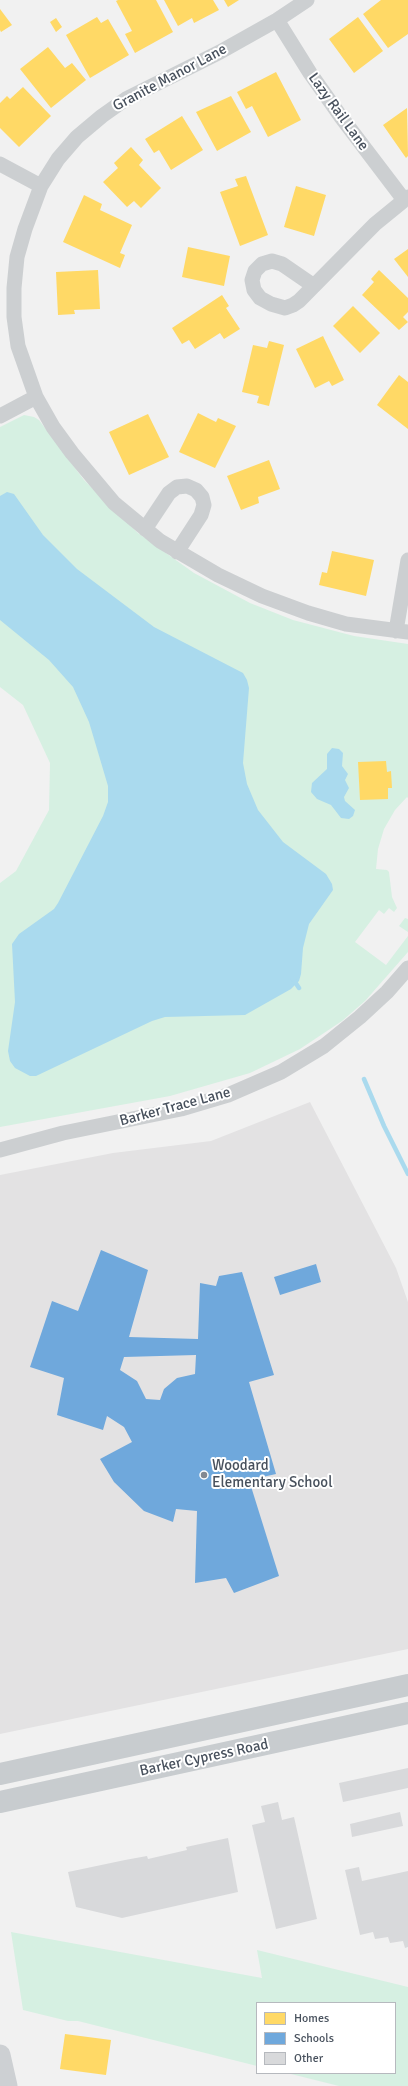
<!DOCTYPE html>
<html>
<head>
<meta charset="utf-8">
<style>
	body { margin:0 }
	#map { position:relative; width:408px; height:2086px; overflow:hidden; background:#f1f1f1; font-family:Signika,sans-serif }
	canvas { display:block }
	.legend { position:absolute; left:256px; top:2002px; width:140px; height:72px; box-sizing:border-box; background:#fff; border:1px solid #b6b9be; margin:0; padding:5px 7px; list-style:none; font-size:12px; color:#48515d }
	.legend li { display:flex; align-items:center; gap:8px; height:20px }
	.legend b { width:20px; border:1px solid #b6b9be }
</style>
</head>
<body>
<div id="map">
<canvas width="408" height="2086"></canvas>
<ul class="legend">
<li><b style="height:11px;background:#ffd966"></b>Homes</li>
<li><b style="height:11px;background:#6fa8dc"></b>Schools</li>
<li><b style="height:11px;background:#d8d9db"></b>Other</li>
</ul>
</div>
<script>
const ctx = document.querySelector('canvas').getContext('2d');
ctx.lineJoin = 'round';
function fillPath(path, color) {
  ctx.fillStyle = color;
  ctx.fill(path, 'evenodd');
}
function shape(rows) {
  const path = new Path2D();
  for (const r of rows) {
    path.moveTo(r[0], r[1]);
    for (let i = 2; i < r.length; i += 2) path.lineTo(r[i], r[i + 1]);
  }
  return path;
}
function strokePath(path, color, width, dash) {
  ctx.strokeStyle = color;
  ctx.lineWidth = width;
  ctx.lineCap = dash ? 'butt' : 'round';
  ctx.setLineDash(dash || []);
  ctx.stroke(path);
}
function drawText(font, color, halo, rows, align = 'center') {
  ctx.font = font + ' Signika,sans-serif';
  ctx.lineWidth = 4;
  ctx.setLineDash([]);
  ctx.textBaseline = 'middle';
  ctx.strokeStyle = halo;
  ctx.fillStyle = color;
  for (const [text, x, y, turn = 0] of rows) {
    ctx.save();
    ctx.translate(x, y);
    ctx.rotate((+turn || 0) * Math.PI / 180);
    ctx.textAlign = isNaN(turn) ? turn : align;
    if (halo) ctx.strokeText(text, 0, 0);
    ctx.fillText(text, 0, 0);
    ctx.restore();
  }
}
const education = shape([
	[310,1102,396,1268,408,1302,408,1649,0,1734,0,1175,113,1153,211,1141]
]);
const green = shape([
	[24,415,34,417,39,420,84,480,138,533,194,573,250,603,293,620,354,636,408,644,408,798,407,797,395,810,384,829,378,849,376,869,387,870,389,872,392,897,397,908,394,912,389,908,384,914,379,910,355,942,386,965,408,936,408,952,365,1001,342,1021,300,1049,250,1073,170,1096,0,1127,0,883,16,871,49,810,50,763,23,705,0,687,0,427],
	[405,918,408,919,408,932,399,926],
	[11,1932,262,1978,257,1950,408,1987,408,2086,339,2086,287,2073,395,2073,395,2003,257,2003,257,2066,78,2021,68,2021,23,2010]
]);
const water = shape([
	[7,492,14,494,43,535,77,569,154,627,243,673,247,680,249,688,243,763,247,784,258,810,283,842,326,874,332,884,333,890,309,924,303,948,301,974,299,981,291,989,245,1015,165,1017,152,1021,36,1076,30,1076,15,1068,10,1061,8,1051,15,1002,12,944,19,934,54,909,58,903,103,816,108,802,108,786,89,722,73,687,49,660,0,620,0,496],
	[332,748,339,749,343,753,342,766,348,774,345,780,349,788,344,797,345,801,355,810,353,816,349,819,341,818,331,805,317,799,311,792,312,783,327,769,327,754]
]);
const homes = shape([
	[118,0,156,0,173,32,135,53,125,34,132,31,116,1],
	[164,0,213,0,219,10,194,23,192,18,178,26],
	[224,0,239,0,228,7],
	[381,0,408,0,408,34,388,48,363,14],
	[0,9,12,25,1,32,0,30],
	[97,17,101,23,108,19,129,55,90,78,66,35],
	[358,17,383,51,354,73,329,39],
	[56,18,62,27,56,32,50,22],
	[48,47,65,68,72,63,86,80,51,108,20,69],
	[276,72,301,120,268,137,252,106,246,109,237,92],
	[23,87,51,116,19,147,0,128,0,103,7,96,10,99],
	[231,96,251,132,217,151,196,112],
	[407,108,408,156,406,158,383,125],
	[182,116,203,150,171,170,159,150,154,153,145,139],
	[131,147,143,160,139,165,161,188,141,208,134,201,127,207,103,182,118,168,114,163],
	[246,176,268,235,240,246,220,192,238,186,235,179],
	[296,186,326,195,314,236,284,227],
	[84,195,102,204,100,210,132,225,120,253,125,255,120,268,63,242],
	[188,247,230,256,224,286,182,277],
	[408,249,408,277,394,259],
	[98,270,100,309,74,310,75,314,58,315,56,272],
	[379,270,408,298,408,312,403,317,408,322,399,330,362,295,374,282,371,279],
	[222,295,229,306,226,308,240,329,224,339,220,333,195,349,189,340,182,344,172,328],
	[353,306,380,333,360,353,333,326],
	[323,336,344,380,332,386,329,381,315,388,296,349],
	[269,341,284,345,269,406,257,403,259,396,242,392,253,345,267,348],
	[399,375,408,382,408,429,377,405],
	[198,413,216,422,218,418,236,426,215,468,179,452],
	[148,414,169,457,129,475,109,432],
	[269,460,280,489,258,497,259,503,241,510,227,476],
	[332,551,374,560,366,596,319,585,322,572,327,573],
	[386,761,387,772,391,771,392,788,388,788,388,799,360,800,358,762],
	[65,2034,111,2040,106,2075,60,2069]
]);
const schools = shape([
	[101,1250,148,1270,129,1337,198,1339,200,1283,216,1286,219,1276,242,1272,274,1375,249,1382,276,1474,249,1480,279,1576,234,1593,226,1578,195,1583,197,1511,176,1509,173,1522,144,1511,114,1482,100,1459,132,1442,124,1427,107,1416,103,1430,57,1415,64,1378,30,1367,52,1301,78,1311],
	[196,1355,195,1374,177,1378,164,1389,160,1400,146,1399,137,1381,120,1370,124,1357],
	[316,1264,321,1282,280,1295,274,1277]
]);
const stream = shape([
	[293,979,299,988],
	[364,1079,384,1126,408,1174]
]);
const building = shape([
	[408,1768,408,1788,343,1802,339,1783],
	[278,1802,282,1820,294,1817,317,1919,276,1929,252,1825,265,1822,261,1806],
	[400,1812,403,1826,352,1837,350,1824],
	[228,1838,238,1892,122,1918,76,1907,68,1872,125,1860,147,1856,148,1859,187,1850,186,1847],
	[359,1867,362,1881,408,1871,408,1947,405,1948,403,1941,390,1943,388,1937,375,1939,373,1932,360,1935,345,1870]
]);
const minor = shape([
	[307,0,277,20,220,52,126,99,102,116,77,137,58,159,41,186,25,229,17,257,14,288,14,317,18,346,36,397,53,427,72,453,114,503,160,541,218,575,262,596,308,613,346,624,408,632],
	[277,20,310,73,341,117,404,200],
	[0,164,41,186],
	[314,286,282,264,272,261,262,264,255,271,252,280,254,290,260,298,271,304,285,308,293,305,299,301,375,224,408,197],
	[0,416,36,397],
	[145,529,169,493,177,487,187,486,196,490,202,497,204,505,201,515,177,552],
	[396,631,408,560],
	[0,1150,63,1133,181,1109,228,1095,281,1072,324,1046,360,1017,387,992,408,968]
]);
const secondary = shape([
	[0,2055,7,2086]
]);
const primary = shape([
	[0,1774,408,1685],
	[0,1802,408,1713]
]);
const markers = [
	[204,1475,4,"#838991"]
];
const streetNames = [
	["Granite Manor Lane",170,78,-28],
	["Lazy Rail Lane",338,112,54],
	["Barker Trace Lane",175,1107,-15],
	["Barker Cypress Road",204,1758,-12]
];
const poiNames = [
	["Woodard",212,1466],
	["Elementary School",212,1483]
];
fillPath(education, '#e3e2e3');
fillPath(green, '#d6f0e2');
fillPath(water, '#aadaee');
fillPath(homes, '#ffd966');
fillPath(schools, '#6fa8dc');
strokePath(stream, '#aadaee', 4.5);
fillPath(building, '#d8d9db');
strokePath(minor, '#cccfd1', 15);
strokePath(secondary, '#cdd0d3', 21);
strokePath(primary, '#c8cccf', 22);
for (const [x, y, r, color] of markers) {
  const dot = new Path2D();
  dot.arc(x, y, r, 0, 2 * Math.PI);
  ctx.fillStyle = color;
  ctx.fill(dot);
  strokePath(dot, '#fff', 1.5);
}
drawText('15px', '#48515d', '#fff', streetNames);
drawText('15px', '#48515d', '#fff', poiNames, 'left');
</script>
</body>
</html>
